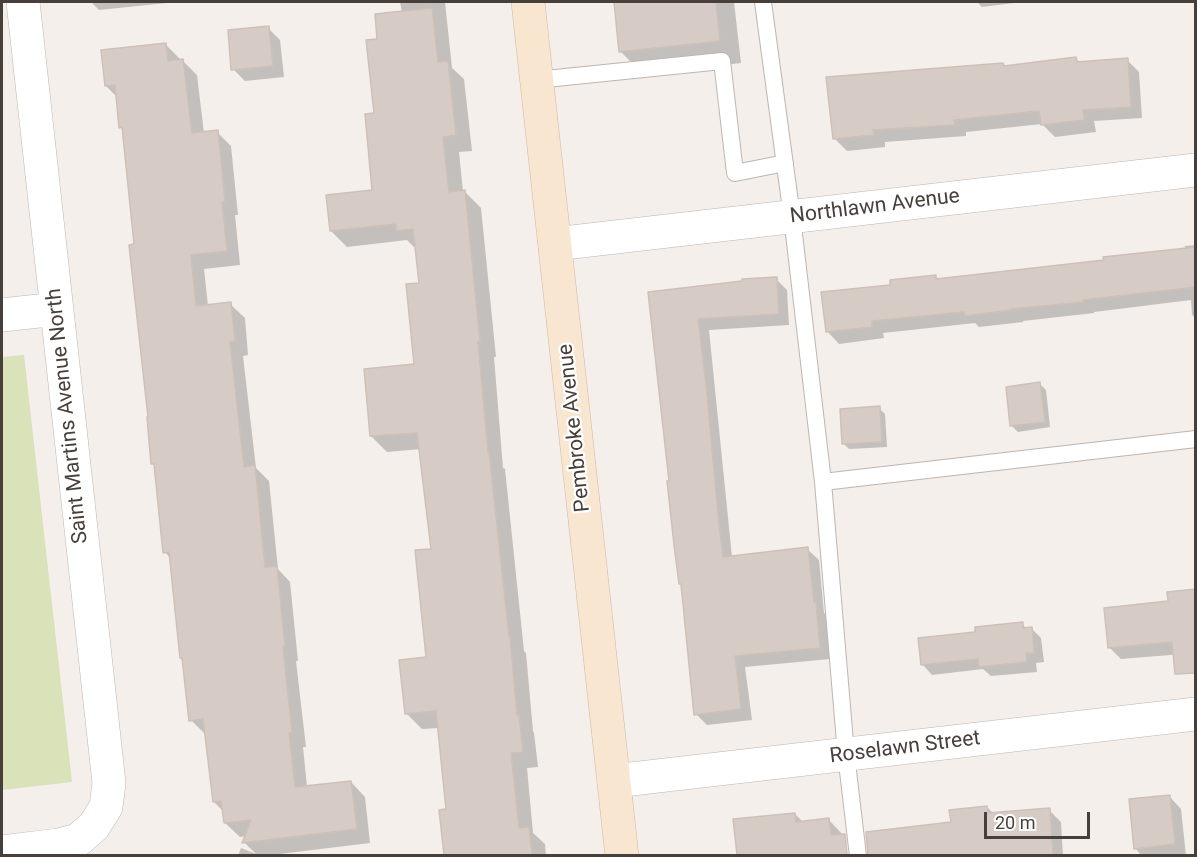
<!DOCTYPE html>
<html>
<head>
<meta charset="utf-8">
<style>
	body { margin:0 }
	#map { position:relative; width:1197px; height:857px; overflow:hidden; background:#f4efeb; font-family:Roboto,sans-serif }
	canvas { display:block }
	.frame { position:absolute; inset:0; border:3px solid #473f3a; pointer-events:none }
	.scale { position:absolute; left:984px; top:812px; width:106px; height:27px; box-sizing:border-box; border:3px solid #473f3a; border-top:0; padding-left:8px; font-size:18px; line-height:21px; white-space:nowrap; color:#473f3a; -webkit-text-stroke:4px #fff; paint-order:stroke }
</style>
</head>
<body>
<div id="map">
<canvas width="1197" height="857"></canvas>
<div class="frame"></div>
<div class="scale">20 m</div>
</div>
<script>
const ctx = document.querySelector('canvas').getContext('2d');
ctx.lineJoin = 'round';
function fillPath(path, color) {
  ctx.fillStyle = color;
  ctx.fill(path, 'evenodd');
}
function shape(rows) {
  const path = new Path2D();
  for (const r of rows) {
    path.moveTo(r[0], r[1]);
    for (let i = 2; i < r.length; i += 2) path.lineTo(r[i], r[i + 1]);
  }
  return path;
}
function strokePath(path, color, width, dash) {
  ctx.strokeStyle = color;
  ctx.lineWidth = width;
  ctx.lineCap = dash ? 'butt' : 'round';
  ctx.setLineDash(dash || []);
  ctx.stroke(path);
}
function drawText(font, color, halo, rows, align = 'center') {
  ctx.font = font + ' Roboto,sans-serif';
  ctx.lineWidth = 4.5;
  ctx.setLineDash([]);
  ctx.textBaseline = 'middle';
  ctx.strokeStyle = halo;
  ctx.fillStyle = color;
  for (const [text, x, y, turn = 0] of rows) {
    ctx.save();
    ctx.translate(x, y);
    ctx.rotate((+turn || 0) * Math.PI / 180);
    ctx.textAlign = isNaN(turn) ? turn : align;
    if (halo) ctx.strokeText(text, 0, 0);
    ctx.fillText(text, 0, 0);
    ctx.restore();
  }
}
const green = shape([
	[24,355,72,782,2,790,2,357]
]);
const shadow = shape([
	[91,2,167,2,167,3,99,10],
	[400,2,445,2,452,68,464,79,472,151,459,152,463,192,465,192,481,208,496,357,494,357,503,468,505,469,524,651,526,653,533,731,534,733,538,767,527,768,533,833,545,844,546,856,446,856,445,845,448,811,439,728,422,729,406,713,427,659,433,550,421,449,387,452,371,436,416,366,421,284,416,247,414,247,407,240,347,247,331,231,374,191,376,115,402,13],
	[615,2,734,2,741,63,643,74,621,52],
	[977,2,1022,2,982,7],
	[268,28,280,40,284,77,245,81,233,69],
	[166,45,180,59,180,61,183,61,197,75,204,133,217,132,231,146,238,215,235,215,240,265,204,269,208,306,230,304,245,318,248,355,243,356,256,468,269,481,278,569,290,582,298,661,296,661,306,747,303,747,307,787,351,782,365,797,370,843,263,856,238,856,241,848,256,854,244,842,246,836,240,837,225,823,224,812,214,802,205,734,191,720,184,661,181,658,171,559,165,552,156,467,153,463,136,245,124,130,121,127,118,98,106,86],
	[1076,59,1080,63,1127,60,1139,72,1142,118,1094,121,1096,132,1055,137,1042,124,966,132,966,136,885,142,885,147,847,151,835,139,1003,64,1006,67],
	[1196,245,1196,318,1192,315,1191,300,1094,312,1094,313,1023,321,1023,322,979,327,975,323,883,333,884,338,839,344,827,331,892,286,935,276,939,280,1105,261,1185,249,1185,246],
	[776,279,787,290,789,325,709,330,732,557,807,549,819,560,824,613,827,615,830,659,745,667,752,720,707,725,696,714,683,587,680,584,671,482,650,293],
	[1040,384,1046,390,1050,427,1018,432,1012,426],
	[879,408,885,414,887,447,849,449,843,443],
	[1170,603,1183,654,1121,659,1109,647],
	[1022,624,1027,629,1031,628,1041,638,1044,662,1036,663,1037,672,991,676,983,669,932,675,922,664,977,634],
	[1169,796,1181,809,1186,856,1142,856,1135,848],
	[987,807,994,814,1049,810,1061,822,1063,856,887,856,884,831,952,824],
	[795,814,804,823,829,820,844,836,847,856,738,856,735,821]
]);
const building = shape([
	[614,2,716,2,720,41,619,52,614,2],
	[432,8,438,62,448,61,456,135,443,137,449,192,465,190,480,341,478,342,488,452,489,452,509,636,510,636,517,715,519,715,523,752,511,753,519,828,529,827,532,855,444,855,439,810,446,809,436,711,405,714,399,660,426,657,415,550,431,549,417,433,370,436,364,369,414,364,406,284,419,283,413,229,396,231,396,224,330,231,326,195,372,190,365,114,374,113,366,40,377,39,375,14,432,8],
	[269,26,273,66,231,70,228,30,269,26],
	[166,43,168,61,183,59,192,133,218,130,225,201,222,202,227,251,191,255,196,306,231,302,235,341,230,342,244,467,255,465,265,567,277,566,285,647,283,647,292,733,289,733,295,787,351,781,357,829,242,843,251,820,224,823,221,801,213,802,203,719,189,721,182,658,180,658,169,552,163,553,154,464,151,464,147,417,148,417,129,245,134,244,122,127,119,128,115,85,105,86,101,50,166,43],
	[1076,57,1077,62,1128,58,1131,107,1083,110,1084,120,1041,125,1039,111,954,120,955,125,873,130,874,135,833,139,826,77,1003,63,1004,66,1076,57],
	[1196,247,1196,287,1083,300,1083,302,1011,309,1011,310,965,316,964,312,872,321,872,327,826,332,821,292,890,285,890,280,936,275,936,279,1104,260,1103,257,1196,247],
	[777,277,779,314,698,319,706,384,719,524,723,557,808,547,814,603,816,602,820,648,735,656,741,709,694,715,681,584,679,584,674,545,667,481,669,481,648,292,742,281,742,279,777,277],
	[1040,382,1045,422,1010,426,1006,387,1040,382],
	[880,406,882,442,842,444,840,409,880,406],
	[1196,589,1196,673,1175,674,1172,642,1108,648,1104,608,1168,601,1167,592,1196,589],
	[1023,622,1023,628,1032,627,1034,653,1026,653,1027,662,979,667,978,659,921,665,918,638,975,632,975,627,1023,622],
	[1170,795,1175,844,1134,849,1129,799,1170,795],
	[987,806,988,813,1050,808,1053,855,868,855,866,832,951,822,949,810,987,806],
	[795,813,796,822,829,818,831,835,845,834,847,855,737,855,733,819,795,813]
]);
const lane = shape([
	[763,2,792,217,823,482,846,754,858,856],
	[536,80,722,61,735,173,785,163],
	[823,482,1196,439]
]);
const street = shape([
	[555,244,1196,170],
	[2,315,57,309],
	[614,781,1196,714],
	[2,852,59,845,78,840,94,826,106,807,109,783,23,2]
]);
const secondary = shape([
	[528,2,622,856]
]);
const streetNames = [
	["Northlawn Avenue",875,207,-7],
	["Saint Martins Avenue North",68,416,-96],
	["Pembroke Avenue",575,428,-96],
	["Roselawn Street",905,748,-7]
];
fillPath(green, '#d9e2b9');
fillPath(shadow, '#0003');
fillPath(building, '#d7ccc5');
strokePath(building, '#cec0b6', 1.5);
strokePath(lane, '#beb5af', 18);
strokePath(street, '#beb5af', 34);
strokePath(secondary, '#cdb8a0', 34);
strokePath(lane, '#fff', 16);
strokePath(street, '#fff', 33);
strokePath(secondary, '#f8e6d0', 33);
drawText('21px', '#473f3a', '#fff', streetNames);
</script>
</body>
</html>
